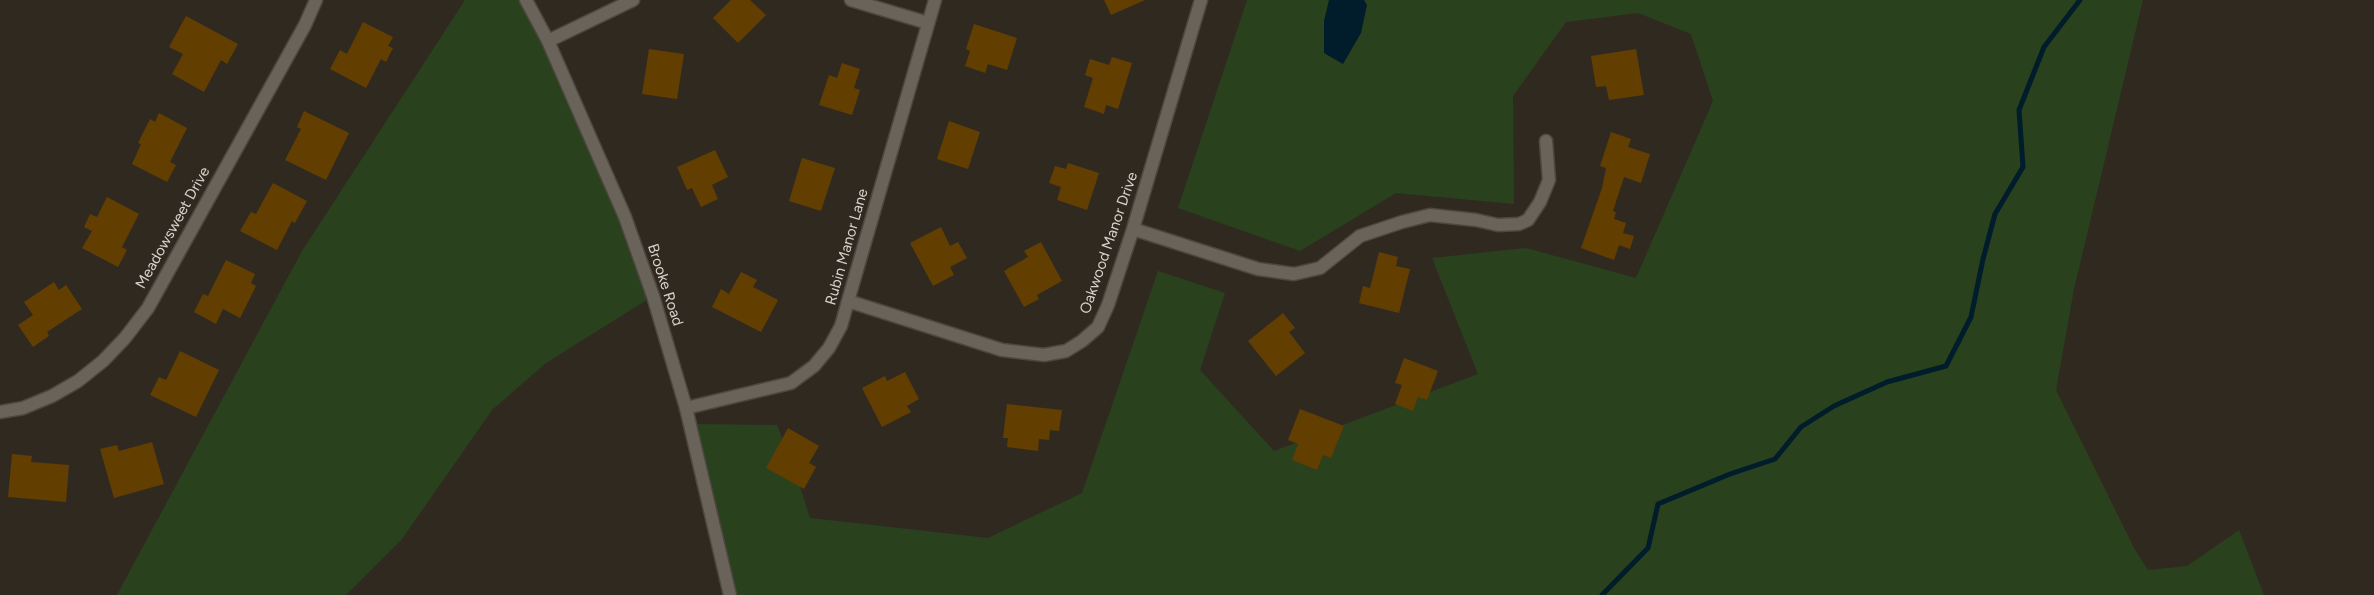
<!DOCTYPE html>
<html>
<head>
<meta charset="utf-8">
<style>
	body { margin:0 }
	canvas { display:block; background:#302920 }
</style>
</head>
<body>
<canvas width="2374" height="595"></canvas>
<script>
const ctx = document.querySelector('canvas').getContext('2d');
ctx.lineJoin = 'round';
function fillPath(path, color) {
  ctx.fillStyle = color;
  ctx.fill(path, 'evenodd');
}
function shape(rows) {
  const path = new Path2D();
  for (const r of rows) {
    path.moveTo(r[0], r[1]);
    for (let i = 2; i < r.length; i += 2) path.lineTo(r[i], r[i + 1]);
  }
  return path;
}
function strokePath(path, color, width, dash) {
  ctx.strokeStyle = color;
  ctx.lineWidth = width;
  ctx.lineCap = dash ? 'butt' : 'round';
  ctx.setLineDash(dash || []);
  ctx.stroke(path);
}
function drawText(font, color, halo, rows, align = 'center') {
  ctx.font = font + ' Figtree,sans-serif';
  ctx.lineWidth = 4.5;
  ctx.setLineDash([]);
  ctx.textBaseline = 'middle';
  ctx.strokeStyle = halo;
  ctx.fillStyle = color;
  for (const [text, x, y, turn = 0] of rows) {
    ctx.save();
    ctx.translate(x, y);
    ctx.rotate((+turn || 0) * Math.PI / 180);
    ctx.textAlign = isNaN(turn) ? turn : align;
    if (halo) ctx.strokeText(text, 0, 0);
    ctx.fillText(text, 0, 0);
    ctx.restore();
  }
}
const green = shape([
	[465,0,522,0,625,217,653,296,546,363,492,410,402,539,346,595,117,595,302,251],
	[1247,0,2143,0,2074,289,2056,390,2134,548,2148,570,2187,566,2239,530,2264,595,730,595,689,424,777,425,794,468,810,518,988,538,1082,493,1158,271,1225,293,1200,370,1274,451,1478,374,1432,258,1526,248,1636,278,1713,101,1691,34,1638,13,1566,22,1513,96,1514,204,1396,193,1300,251,1178,208]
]);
const water = shape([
	[1329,0,1364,0,1367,5,1361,33,1343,64,1324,53,1324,21]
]);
const stream = shape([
	[1602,595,1648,548,1658,504,1730,474,1775,459,1801,427,1834,406,1887,382,1946,366,1971,317,1983,259,1995,214,2023,167,2019,110,2044,47,2080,0]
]);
const building = shape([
	[731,0,750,0,766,15,738,43,713,18],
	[1104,0,1145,0,1111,15],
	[186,16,238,44,227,64,221,60,204,92,172,74,183,54,169,47],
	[363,22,393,37,388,46,393,48,386,62,381,59,366,88,330,69,340,50,347,54],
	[974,24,1017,38,1007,70,988,64,985,73,965,66,970,51,966,49],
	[649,49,684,54,677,99,642,94],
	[1636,49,1644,95,1609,100,1606,86,1596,87,1591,56],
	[1112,57,1132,63,1118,109,1106,105,1104,114,1084,107,1093,78,1085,75,1090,59,1109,65],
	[842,63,860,69,854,88,860,90,852,115,819,105,829,75,837,78],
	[304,111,349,133,326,180,285,160,301,129,297,127],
	[159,113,187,128,170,162,176,165,167,182,132,164,141,144,138,143,150,119,155,122],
	[949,121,980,132,968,169,937,159],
	[1611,132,1631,139,1628,147,1650,154,1641,183,1624,177,1613,211,1616,212,1614,219,1626,223,1623,233,1634,236,1630,249,1619,245,1614,260,1581,248,1602,188,1606,168,1600,166],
	[715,150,728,177,712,185,718,199,701,207,692,188,687,190,677,167],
	[802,158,835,168,821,211,789,201],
	[1068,163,1099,173,1087,210,1057,200,1061,187,1049,183,1055,166,1066,169],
	[273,183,307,201,295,223,292,221,277,250,240,231,251,212,256,214],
	[107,197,139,214,122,247,127,250,118,267,82,248,92,231,84,227,90,214,97,217],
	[941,227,950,246,958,242,967,258,950,267,954,275,933,286,910,243],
	[1041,242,1062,281,1037,295,1039,299,1024,307,1004,271,1028,257,1024,251],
	[1379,252,1398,257,1396,266,1410,269,1399,313,1359,303,1363,286,1370,288],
	[226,260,255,274,251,283,256,286,240,318,223,309,216,324,194,312,203,294,208,296],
	[741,272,757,280,753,287,778,300,761,332,712,307,721,289,729,294],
	[54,282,59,290,66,285,82,309,47,332,49,336,33,347,18,325,33,315,24,302],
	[1283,313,1295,328,1289,332,1305,353,1276,376,1248,341],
	[180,351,219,370,196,417,150,395,159,377,166,380],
	[1404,358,1438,371,1427,400,1418,397,1413,411,1395,404,1402,385,1395,383],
	[905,372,919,399,907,406,911,412,882,427,862,388,885,376,887,381],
	[1007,404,1062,410,1059,431,1050,430,1049,440,1039,439,1038,451,1007,447,1008,438,1003,438],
	[1300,409,1344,426,1331,458,1323,455,1317,470,1292,460,1298,444,1288,440],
	[788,428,819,446,809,463,816,467,804,489,766,468],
	[152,442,164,484,114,498,100,449,117,445,119,451],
	[12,454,32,456,31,462,69,465,66,502,8,497]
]);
const street = shape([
	[851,0,928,23],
	[548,41,633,0],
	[1133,229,1258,269,1294,274,1320,268,1360,236,1402,222,1430,215,1476,220,1498,225,1519,224,1528,220,1540,202,1549,180,1546,141],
	[848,301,1002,350,1044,355,1066,351,1082,341,1098,327,1108,305,1133,229,1201,0],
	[686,408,791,383,814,366,829,348,841,326,848,301,935,0],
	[0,412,23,408,52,396,78,381,103,361,125,338,148,308,305,25,316,0]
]);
const secondary = shape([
	[526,0,548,41,625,217,653,296,686,408,730,595]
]);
const streetNames = [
	["Meadowsweet Drive",173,228,-61],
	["Oakwood Manor Drive",1109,243,-71],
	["Rubin Manor Lane",847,247,-74],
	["Brooke Road",665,285,72]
];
fillPath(green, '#29411d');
fillPath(water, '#011c2a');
strokePath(stream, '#011c2a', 5);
fillPath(building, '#623e00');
strokePath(street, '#4d473f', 15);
strokePath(secondary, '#4d473f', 15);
strokePath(street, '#6a6359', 12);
strokePath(secondary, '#6a6359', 12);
drawText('15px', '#d6d1cb', '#302920', streetNames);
</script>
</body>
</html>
